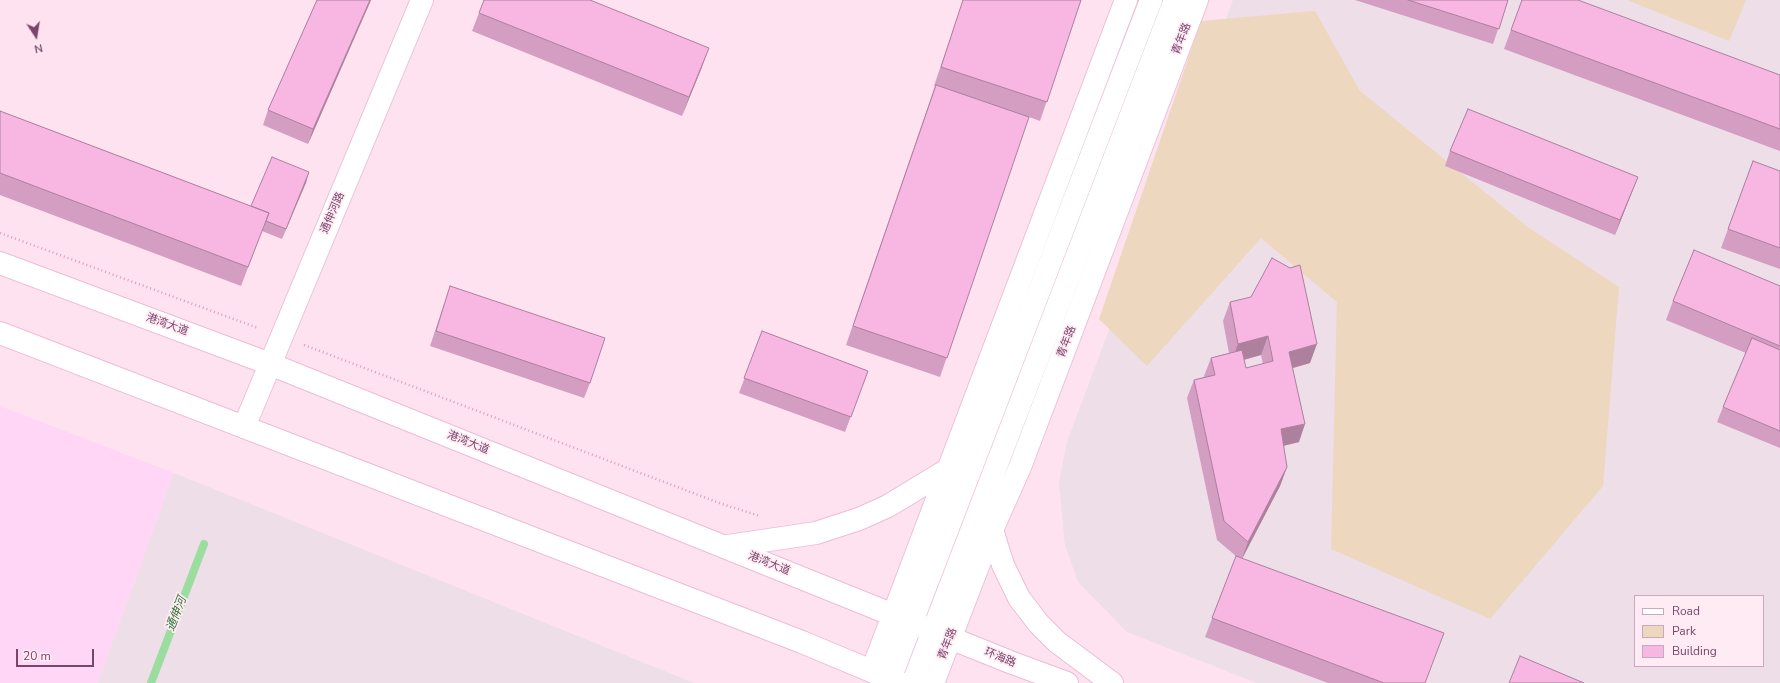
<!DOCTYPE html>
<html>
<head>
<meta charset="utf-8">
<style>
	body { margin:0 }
	#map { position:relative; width:1780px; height:683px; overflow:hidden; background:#fee2ef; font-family:"Nunito Sans",sans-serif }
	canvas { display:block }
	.legend { position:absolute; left:1634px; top:595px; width:130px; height:72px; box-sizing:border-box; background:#ffebf4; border:1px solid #c9a9bd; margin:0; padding:5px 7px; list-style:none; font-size:12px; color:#79466a }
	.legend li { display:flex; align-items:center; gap:8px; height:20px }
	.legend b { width:20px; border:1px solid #c9a9bd }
	.north { position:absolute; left:16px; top:16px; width:40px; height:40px; -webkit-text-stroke:3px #ffebf4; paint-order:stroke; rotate:168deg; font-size:11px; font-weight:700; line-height:16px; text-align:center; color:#79466a }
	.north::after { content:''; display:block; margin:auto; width:14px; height:18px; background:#79466a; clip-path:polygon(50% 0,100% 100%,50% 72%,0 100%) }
	.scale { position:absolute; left:16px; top:649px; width:78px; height:18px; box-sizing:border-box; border:2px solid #79466a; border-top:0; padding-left:5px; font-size:12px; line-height:14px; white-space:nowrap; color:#79466a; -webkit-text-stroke:3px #ffebf4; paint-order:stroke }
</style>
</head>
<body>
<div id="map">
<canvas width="1780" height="683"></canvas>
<ul class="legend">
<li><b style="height:5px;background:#fff"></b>Road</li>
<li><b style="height:11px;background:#edd7bf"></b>Park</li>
<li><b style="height:11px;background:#f7b7e2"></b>Building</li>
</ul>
<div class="north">N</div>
<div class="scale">20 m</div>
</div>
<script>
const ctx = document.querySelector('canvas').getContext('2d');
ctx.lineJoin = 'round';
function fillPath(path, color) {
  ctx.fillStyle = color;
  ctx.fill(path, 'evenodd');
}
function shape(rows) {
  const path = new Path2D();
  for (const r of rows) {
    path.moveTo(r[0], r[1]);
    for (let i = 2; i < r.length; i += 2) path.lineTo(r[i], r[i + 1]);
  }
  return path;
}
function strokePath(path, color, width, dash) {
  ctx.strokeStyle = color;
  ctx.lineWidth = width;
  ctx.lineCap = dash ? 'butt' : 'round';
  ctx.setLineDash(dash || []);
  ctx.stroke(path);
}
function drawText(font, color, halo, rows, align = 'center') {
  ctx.font = font + ' "Nunito Sans","Noto Sans SC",sans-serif';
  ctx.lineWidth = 3.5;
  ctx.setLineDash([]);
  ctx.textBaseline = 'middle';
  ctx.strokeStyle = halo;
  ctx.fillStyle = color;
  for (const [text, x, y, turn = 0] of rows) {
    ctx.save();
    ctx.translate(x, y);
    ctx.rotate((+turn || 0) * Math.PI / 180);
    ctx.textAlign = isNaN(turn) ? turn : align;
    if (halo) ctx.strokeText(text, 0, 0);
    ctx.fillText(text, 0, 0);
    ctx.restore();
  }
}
const commercial = shape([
	[0,406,174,473,98,683,0,683]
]);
const industrial = shape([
	[1233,0,1780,0,1780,683,1257,683,1127,632,1078,582,1065,545,1059,482,1067,442],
	[1635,596,1763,596,1763,666,1635,666],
	[174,473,694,683,98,683]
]);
const green = shape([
	[1627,0,1746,0,1729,41],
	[1315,11,1360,91,1529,228,1619,287,1603,486,1490,619,1331,549,1337,302,1261,238,1147,366,1099,319,1201,21]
]);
const stream = shape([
	[151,683,204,544]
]);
const path = shape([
	[0,233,258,328],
	[304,345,722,504,760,516]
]);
const minor = shape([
	[244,427,422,0],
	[872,671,1126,0],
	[933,683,992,530,1020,467,1197,0]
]);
const secondary = shape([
	[0,263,270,364,1010,662,1067,683],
	[0,333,802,642,900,683],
	[988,493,992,530,1003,565,1019,598,1039,624,1057,642,1112,683],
	[728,546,816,533,859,519,888,506,949,469],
	[890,679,1151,0],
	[913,683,1175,0]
]);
const wall = shape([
	[317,0,371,0,308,144,263,125,268,110],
	[963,0,1081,0,1040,121,1029,117,940,377,846,345,935,86,934,86],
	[1355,0,1508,0,1493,44],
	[1522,0,1780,75,1780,151,1504,49],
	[479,13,702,67,682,116,472,31],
	[0,111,251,206,309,172,282,239,262,231,241,286,0,195],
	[1450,151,1638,177,1615,235,1445,166],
	[1753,161,1780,171,1780,269,1721,248],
	[450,286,590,383,584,398,430,346],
	[1780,286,1780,448,1717,422,1723,407,1746,353,1666,320,1673,301],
	[1230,302,1310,363,1293,368,1299,442,1283,446,1287,467,1280,486,1242,558,1425,683,1328,683,1205,637,1236,556,1217,540,1187,398,1194,380,1204,377,1204,376,1211,358,1229,353,1223,321],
	[1261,355,1263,364,1246,368,1244,360],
	[762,331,868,371,845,432,739,393]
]);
const shadedWall = shape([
	[370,0,371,0,308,144,313,129],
	[709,48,702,67,682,116,689,97],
	[309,172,306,183,282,239,286,229],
	[1638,177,1632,192,1615,235,1620,220],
	[1268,336,1261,355,1231,363,1238,344],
	[1317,344,1310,363,1282,371,1289,352],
	[1305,424,1299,442,1274,448,1281,429],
	[1287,467,1280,486,1241,561,1248,542]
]);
const building = shape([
	[317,0,370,0,313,129,268,110,317,0],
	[484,0,590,0,709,48,689,97,479,13,484,0],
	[963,0,1081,0,1047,102,941,67,963,0],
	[1408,0,1508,0,1499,29,1408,0],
	[1522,0,1578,0,1780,75,1780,129,1511,30,1522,0],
	[936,85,1029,117,947,358,853,326,936,85],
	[1468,109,1638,177,1620,220,1450,151,1468,109],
	[0,111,269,213,248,267,0,173,0,111],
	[272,157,309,172,286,229,266,221,269,213,251,206,272,157],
	[1753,161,1780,171,1780,248,1728,229,1753,161],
	[1694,250,1780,286,1780,346,1673,301,1694,250],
	[1272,258,1290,268,1300,265,1317,344,1289,352,1305,424,1281,429,1287,467,1248,542,1224,521,1194,380,1215,375,1211,358,1242,350,1246,368,1273,361,1268,336,1238,344,1230,302,1251,297,1272,258],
	[450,286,605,338,590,383,436,331,450,286],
	[762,331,868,371,851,417,744,378,762,331],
	[1752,338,1780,350,1780,431,1723,407,1752,338],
	[1236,556,1444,633,1425,683,1384,683,1212,618,1236,556],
	[1520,656,1584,683,1509,683,1520,656]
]);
const streetNames = [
	["青年路",1182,39,-69],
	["通伸河路",333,213,-67],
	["港湾大道",167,325,20],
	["青年路",1067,342,-69],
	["港湾大道",468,443,22],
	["港湾大道",769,564,22],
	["青年路",948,644,-69],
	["环海路",1000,658,22]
];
const waterNames = [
	["通伸河",177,614,-69]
];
fillPath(commercial, '#ffd6f6');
fillPath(industrial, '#eddee7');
fillPath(green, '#edd7bf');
strokePath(stream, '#9add9f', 8);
strokePath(minor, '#e9c2d9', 24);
strokePath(secondary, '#ebbcd9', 24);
strokePath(path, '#dc9ac7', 2.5, [1, 3]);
strokePath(minor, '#fff', 22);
strokePath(secondary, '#fff', 22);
fillPath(wall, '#d49dc2');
fillPath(shadedWall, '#ad809e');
fillPath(building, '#f7b7e2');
strokePath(building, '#ad809e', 1);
drawText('11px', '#79466a', '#ffebf4', streetNames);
drawText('italic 12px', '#35793c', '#ffebf4', waterNames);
</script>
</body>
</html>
